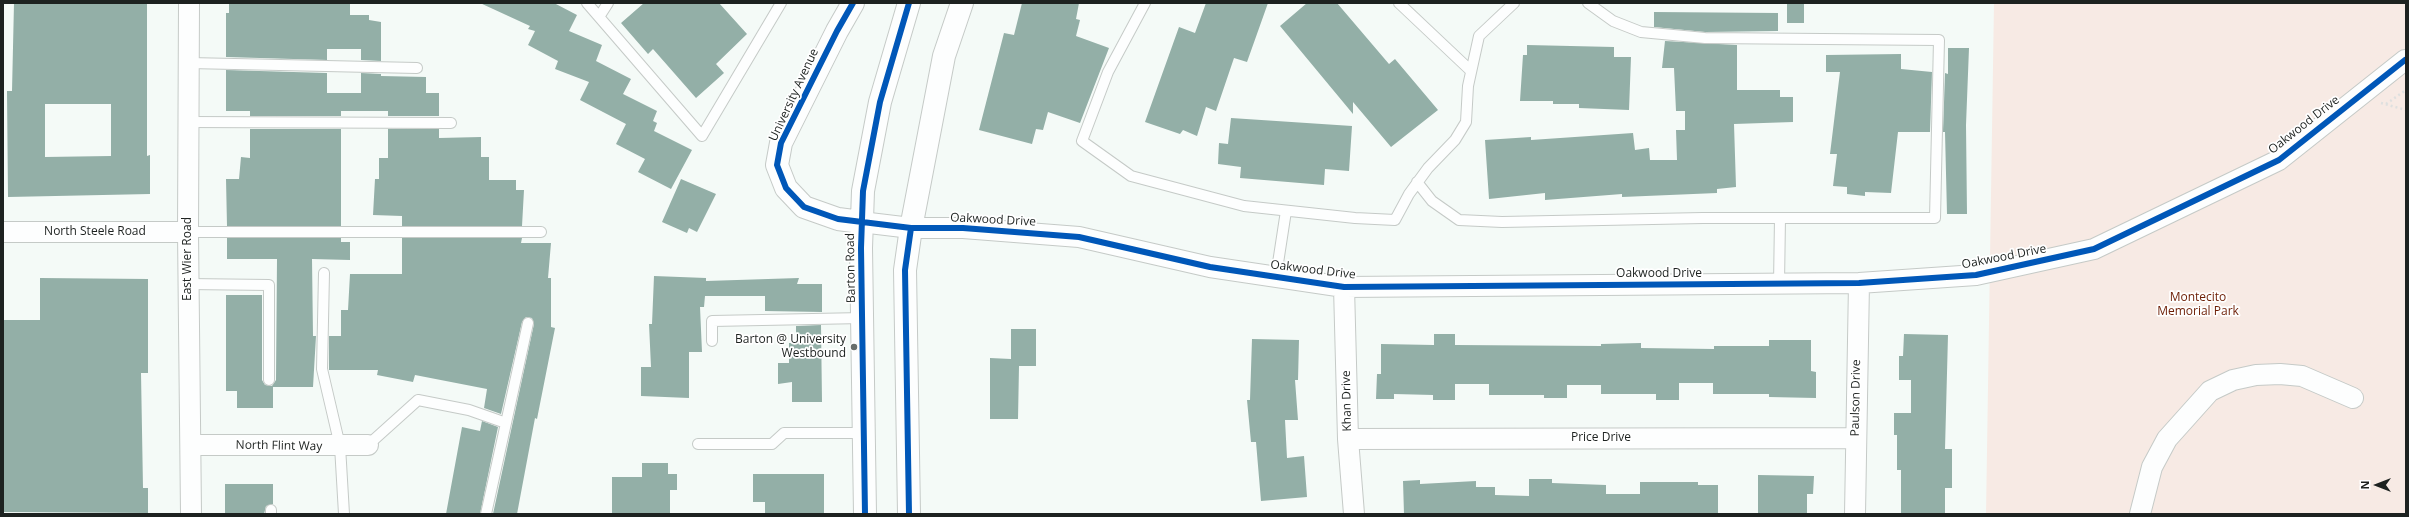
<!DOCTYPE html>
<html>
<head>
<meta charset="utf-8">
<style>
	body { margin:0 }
	#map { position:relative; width:2409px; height:517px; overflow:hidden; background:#f4faf7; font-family:"Open Sans",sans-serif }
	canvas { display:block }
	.frame { position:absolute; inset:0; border:4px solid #1d2220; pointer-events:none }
	.north { position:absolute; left:2357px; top:465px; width:40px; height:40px; -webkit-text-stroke:3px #fff; paint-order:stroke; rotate:270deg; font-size:11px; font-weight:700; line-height:16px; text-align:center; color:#1d2220 }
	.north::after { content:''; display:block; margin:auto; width:14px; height:18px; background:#1d2220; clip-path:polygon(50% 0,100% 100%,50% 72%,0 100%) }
</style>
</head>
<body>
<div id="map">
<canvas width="2409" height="517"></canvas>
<div class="frame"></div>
<div class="north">N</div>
</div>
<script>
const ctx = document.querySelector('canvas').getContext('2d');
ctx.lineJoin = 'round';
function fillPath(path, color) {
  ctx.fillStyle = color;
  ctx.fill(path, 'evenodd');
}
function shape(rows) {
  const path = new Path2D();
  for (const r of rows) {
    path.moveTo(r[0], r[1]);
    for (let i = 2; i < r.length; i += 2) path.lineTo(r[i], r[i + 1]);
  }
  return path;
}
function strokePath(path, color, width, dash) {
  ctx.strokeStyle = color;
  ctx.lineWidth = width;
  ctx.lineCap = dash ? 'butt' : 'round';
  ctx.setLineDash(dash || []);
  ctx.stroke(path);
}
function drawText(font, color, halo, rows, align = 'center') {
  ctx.font = font + ' "Open Sans",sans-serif';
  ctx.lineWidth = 3.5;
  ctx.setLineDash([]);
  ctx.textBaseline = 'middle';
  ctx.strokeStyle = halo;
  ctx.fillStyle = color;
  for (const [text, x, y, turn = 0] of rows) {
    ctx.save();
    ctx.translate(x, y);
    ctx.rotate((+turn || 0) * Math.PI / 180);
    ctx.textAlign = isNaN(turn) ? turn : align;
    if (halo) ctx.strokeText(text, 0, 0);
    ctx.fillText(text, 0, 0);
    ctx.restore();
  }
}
const green = shape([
	[1994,3,2406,3,2406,514,1986,514]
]);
const building = shape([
	[14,3,147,3,147,156,150,155,150,194,8,197,7,91,12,91],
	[45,104,111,104,111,156,45,157],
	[229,3,350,3,350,15,369,15,369,20,381,22,381,61,361,60,361,49,327,49,327,60,226,57,226,13,229,13],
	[480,3,554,3,577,15,569,31,602,45,596,61,631,79,623,94,657,111,653,121,657,123,654,131,692,150,671,189,638,172,645,159,616,144,626,124,580,100,589,82,555,69,558,61,528,45,535,31,528,29,530,26],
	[644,3,719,3,747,34,716,64,724,73,696,98,653,49,648,54,621,23],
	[1022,3,1079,3,1076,19,1080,20,1076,36,1109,48,1080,123,1048,112,1043,130,1036,129,1032,144,979,130,1004,33,1014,35],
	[1206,3,1268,3,1247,62,1234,58,1216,111,1206,107,1197,136,1183,130,1180,134,1145,122,1179,27,1195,33],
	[1307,3,1337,3,1389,64,1395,59,1438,110,1391,147,1353,102,1353,114,1280,26],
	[1787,3,1804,3,1804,23,1787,23],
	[1654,12,1778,13,1778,31,1705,32,1654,27],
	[1665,41,1737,45,1737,90,1780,90,1780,97,1793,97,1793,122,1734,124,1736,187,1717,189,1717,193,1622,197,1622,194,1545,200,1545,193,1489,199,1485,140,1531,137,1531,140,1633,133,1635,150,1649,148,1650,160,1677,160,1676,130,1685,130,1685,111,1676,111,1674,68,1662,68],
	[1527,45,1614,47,1614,57,1631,57,1629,110,1579,108,1579,104,1553,104,1553,101,1520,101,1523,55,1527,55],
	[1948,48,1969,48,1966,125,1967,214,1947,214,1945,132,1943,132,1945,73,1948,74],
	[1901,54,1901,69,1932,72,1930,132,1898,132,1891,193,1865,192,1865,196,1847,194,1847,187,1833,186,1837,154,1830,154,1840,72,1826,72,1826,55],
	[226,70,327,73,327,93,361,93,361,73,381,74,381,76,426,77,426,93,439,93,439,116,388,116,388,111,341,111,341,116,250,116,250,111,226,111],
	[1231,118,1352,126,1349,171,1325,169,1324,185,1240,178,1241,167,1218,164,1219,143,1228,144],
	[250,129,341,129,341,226,227,226,226,179,239,179,241,157,250,158],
	[388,129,439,129,439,138,481,137,481,157,489,157,489,180,516,180,516,190,524,190,522,226,402,226,402,216,373,215,375,179,379,179,379,158,388,158],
	[681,179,716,194,697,232,689,228,687,233,662,222],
	[227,238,341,238,341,242,350,242,350,260,312,259,313,336,316,336,313,387,273,387,273,408,237,408,237,391,226,391,226,295,262,295,262,380,265,385,272,386,276,380,277,259,227,259],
	[402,238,522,238,521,243,551,243,548,278,551,278,551,327,555,328,537,419,535,418,517,514,493,514,534,324,532,318,526,317,522,322,501,414,484,408,487,389,415,375,413,382,377,375,378,370,329,370,329,336,341,336,341,310,348,310,350,274,402,274],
	[654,276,706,278,706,281,799,278,797,284,822,284,822,312,765,311,765,296,705,296,704,307,700,307,702,352,689,352,689,398,641,396,641,367,651,367,649,324,652,324],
	[40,278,148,279,148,373,141,373,143,488,148,488,148,513,3,512,3,320,40,320],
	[821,325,822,402,792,402,792,382,778,384,778,363,789,363,789,343,796,343,796,326],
	[1011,329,1036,329,1036,366,1019,366,1018,419,990,419,990,358,1011,359],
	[1434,334,1455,334,1455,345,1601,346,1601,344,1641,343,1641,348,1714,349,1714,346,1769,346,1769,340,1811,340,1811,371,1816,372,1816,398,1769,397,1769,394,1713,394,1713,383,1679,383,1679,400,1656,400,1656,394,1601,394,1601,385,1567,385,1567,398,1544,398,1544,395,1489,395,1489,384,1455,384,1455,400,1433,400,1433,395,1394,394,1394,399,1376,399,1377,374,1381,374,1381,344,1434,345],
	[1904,334,1948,335,1945,449,1952,449,1952,488,1945,488,1945,514,1901,514,1901,470,1897,470,1897,435,1894,435,1894,413,1911,413,1911,380,1899,380,1899,356,1903,356],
	[1252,339,1299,340,1298,380,1295,380,1298,420,1285,420,1287,458,1304,456,1307,497,1261,501,1256,442,1251,442,1247,400,1250,400],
	[482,421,498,427,480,514,446,514,462,427,480,431],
	[642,463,668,463,668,474,677,474,677,490,670,490,670,514,612,514,612,477,642,477],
	[753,474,824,474,824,514,765,514,765,502,753,502],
	[1758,475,1814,476,1813,494,1807,494,1807,514,1758,514],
	[1529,479,1552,479,1552,483,1606,485,1606,494,1640,494,1640,482,1698,482,1698,485,1718,485,1718,514,1404,514,1403,481,1420,480,1420,484,1476,481,1476,487,1495,487,1495,495,1529,496],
	[225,484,273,484,273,504,266,506,264,514,225,514]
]);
const path = shape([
	[2381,103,2406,110],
	[2386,104,2406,90]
]);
const lane = shape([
	[587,3,702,136,781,3],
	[1145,3,1108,72,1082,141,1131,176,1244,206,1355,218,1395,220,1409,194,1428,168,1455,140,1466,122,1468,86,1479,36,1514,3],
	[1399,3,1471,71],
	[599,17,608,3],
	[189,63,417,68],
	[188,122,451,123],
	[1417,182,1432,201,1459,220,1502,222,1703,218,1935,218,1939,40,1705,38,1641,32,1613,21,1588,3],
	[188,232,541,232],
	[324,273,322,369,340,446,344,514],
	[1276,276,1286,211],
	[188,284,269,285,269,380],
	[1779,284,1780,218],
	[712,341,712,321,863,318],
	[698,444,772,444,784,433,864,433],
	[368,445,418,400,469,410,506,423],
	[271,510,271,514],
	[486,514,528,323]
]);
const street = shape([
	[189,3,188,232,191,514],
	[861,222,911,228,963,228,1079,237,1210,267,1344,287,1859,283,1976,275,2094,249,2279,160,2405,60],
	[3,232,188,232],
	[1344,287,1348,439,1354,514],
	[1348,439,1855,438],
	[191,445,368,445],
	[1855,514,1859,283],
	[2140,514,2152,467,2167,439,2210,391,2233,380,2256,375,2280,374,2302,376,2353,398]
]);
const secondary = shape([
	[853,3,837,31,781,143,777,165,786,188,804,207,838,219,861,222],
	[865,514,861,248,863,191,880,102,909,3],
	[909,514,905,270,911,228,944,56,962,3]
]);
const cycleway = shape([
	[853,3,837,31,781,143,777,165,786,188,804,207,838,219,911,228,963,228,1079,237,1210,267,1344,287,1859,283,1976,275,2094,249,2279,160,2405,60],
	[865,514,861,248,863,191,880,102,909,3],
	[909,514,905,270,911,228]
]);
const markers = [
	[854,347,4,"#686e6b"]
];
const streetNames = [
	["University Avenue",794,95,-65],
	["Oakwood Drive",2304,125,-38],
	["Oakwood Drive",993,220,3],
	["North Steele Road",95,232],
	["Oakwood Drive",2004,257,-11],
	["East Wier Road",188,259,-90],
	["Barton Road",851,268,-91],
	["Oakwood Drive",1313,270,7],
	["Oakwood Drive",1659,274],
	["Paulson Drive",1856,398,-89],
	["Khan Drive",1347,401,-91],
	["Price Drive",1601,438],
	["North Flint Way",279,446,1]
];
const parkNames = [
	["Montecito",2198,298],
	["Memorial Park",2198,312]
];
const poiNames = [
	["Barton @ University",846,340],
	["Westbound",846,354]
];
fillPath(green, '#f7eae4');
fillPath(building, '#93afa7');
strokePath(lane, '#c5cac7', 12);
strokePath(street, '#c5cac7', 22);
strokePath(secondary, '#c5cac7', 24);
strokePath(path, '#dee0df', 2.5, [2, 3]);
strokePath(lane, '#fdfefe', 10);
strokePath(street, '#fdfefe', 20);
strokePath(secondary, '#fdfefe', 22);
strokePath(cycleway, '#0057b8', 6);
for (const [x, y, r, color] of markers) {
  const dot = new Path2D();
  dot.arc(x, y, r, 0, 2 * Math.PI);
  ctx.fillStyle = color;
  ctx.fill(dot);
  strokePath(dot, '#fff', 1.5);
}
drawText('12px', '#1d2220', '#fff', streetNames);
drawText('12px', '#6d1e05', '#fff', parkNames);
drawText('12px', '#1d2220', '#fff', poiNames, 'right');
</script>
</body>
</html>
